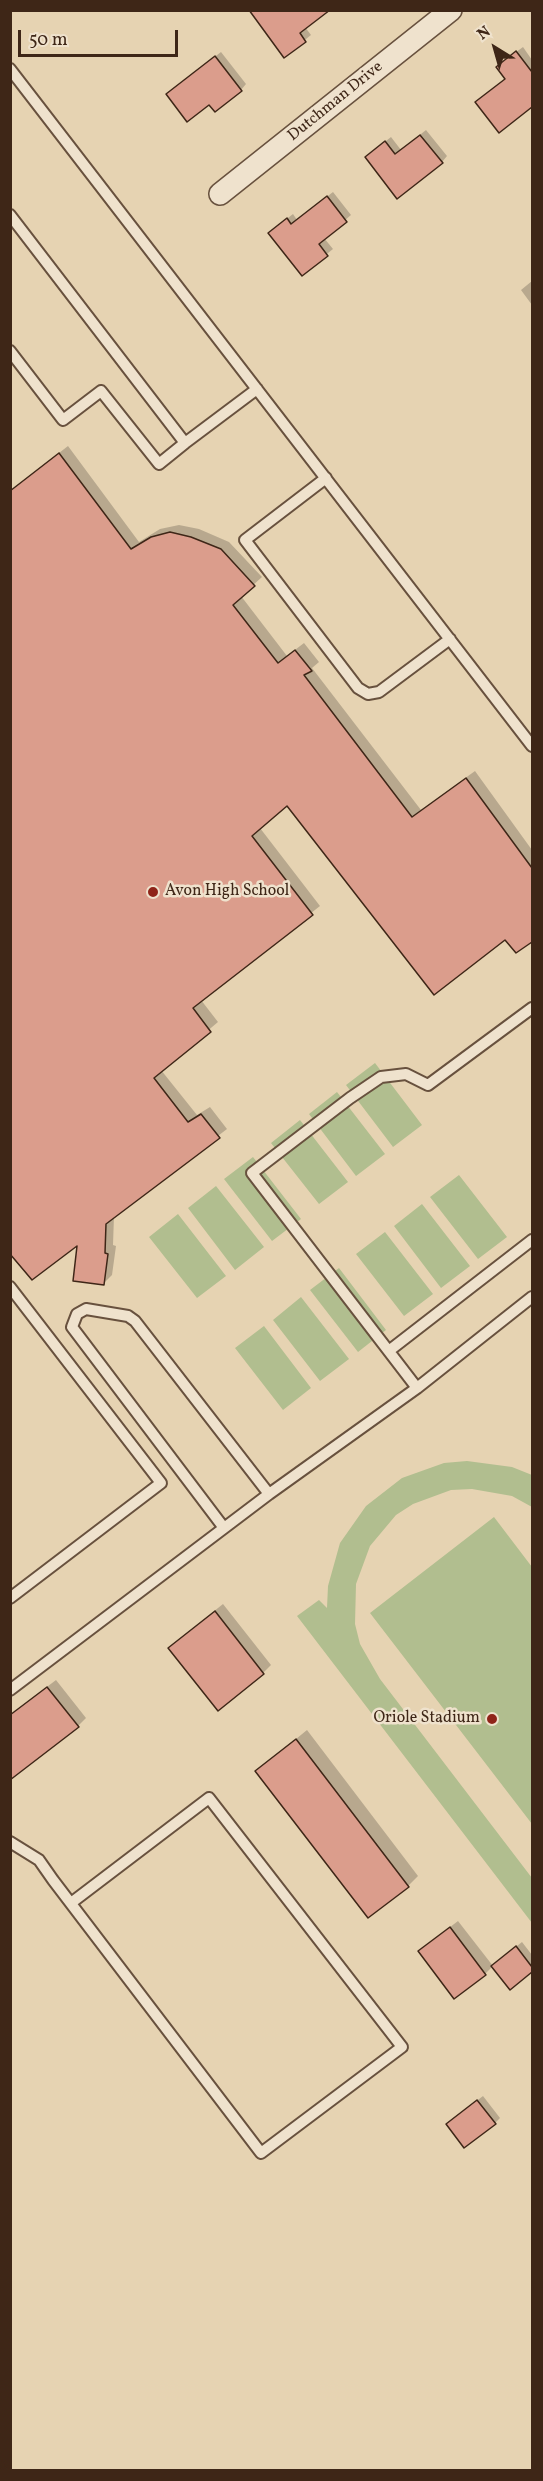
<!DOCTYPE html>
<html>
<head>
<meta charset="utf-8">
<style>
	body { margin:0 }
	#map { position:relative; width:543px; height:2481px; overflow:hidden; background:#e6d3b2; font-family:Vollkorn,serif }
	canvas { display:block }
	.frame { position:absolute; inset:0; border:12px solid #3e2617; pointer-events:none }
	.north { position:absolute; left:465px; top:18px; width:60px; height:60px; -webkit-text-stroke:4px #efe2cd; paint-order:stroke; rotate:323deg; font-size:16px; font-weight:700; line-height:24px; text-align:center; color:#3e2617 }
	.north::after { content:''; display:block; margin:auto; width:21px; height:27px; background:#3e2617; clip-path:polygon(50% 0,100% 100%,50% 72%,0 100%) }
	.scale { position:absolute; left:18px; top:30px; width:160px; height:27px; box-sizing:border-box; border:3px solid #3e2617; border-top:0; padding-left:8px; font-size:18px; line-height:21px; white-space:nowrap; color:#3e2617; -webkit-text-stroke:4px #efe2cd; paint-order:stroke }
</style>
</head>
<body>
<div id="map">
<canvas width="543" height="2481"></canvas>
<div class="frame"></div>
<div class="north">N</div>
<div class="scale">50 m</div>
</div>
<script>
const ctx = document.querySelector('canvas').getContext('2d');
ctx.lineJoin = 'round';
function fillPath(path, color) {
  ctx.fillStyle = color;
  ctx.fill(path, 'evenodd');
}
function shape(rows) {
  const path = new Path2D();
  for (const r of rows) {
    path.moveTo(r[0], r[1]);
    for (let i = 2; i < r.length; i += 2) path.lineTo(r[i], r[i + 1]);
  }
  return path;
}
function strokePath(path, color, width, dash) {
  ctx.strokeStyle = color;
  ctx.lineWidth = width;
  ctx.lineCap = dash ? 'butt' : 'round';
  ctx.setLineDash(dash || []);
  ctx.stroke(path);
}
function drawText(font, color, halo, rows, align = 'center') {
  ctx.font = font + ' Vollkorn,serif';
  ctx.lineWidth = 5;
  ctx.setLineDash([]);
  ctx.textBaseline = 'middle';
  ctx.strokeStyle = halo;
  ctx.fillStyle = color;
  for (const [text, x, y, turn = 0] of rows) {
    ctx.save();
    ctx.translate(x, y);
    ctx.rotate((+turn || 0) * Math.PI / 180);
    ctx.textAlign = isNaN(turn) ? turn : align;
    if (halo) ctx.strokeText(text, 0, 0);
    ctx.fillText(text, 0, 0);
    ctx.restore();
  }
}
const green = shape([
	[375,1063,422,1125,393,1147,346,1085],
	[337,1092,385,1154,356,1176,309,1114],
	[300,1120,348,1182,319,1204,271,1143],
	[253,1157,301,1219,272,1241,224,1179],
	[459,1175,507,1237,478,1259,430,1197],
	[216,1186,264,1247,235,1270,188,1208],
	[422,1204,470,1266,441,1288,394,1226],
	[178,1214,226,1276,197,1298,149,1237],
	[385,1232,433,1294,404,1316,356,1254],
	[339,1268,386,1330,358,1352,310,1290],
	[301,1297,349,1359,320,1381,273,1320],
	[264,1326,311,1388,283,1410,235,1348],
	[467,1461,512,1467,532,1475,532,1507,512,1496,472,1489,451,1490,413,1504,396,1515,370,1546,356,1584,355,1624,360,1644,380,1679,532,1878,532,1923,297,1616,319,1600,327,1608,328,1586,340,1543,366,1506,402,1478,444,1463],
	[494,1517,532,1567,532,1824,370,1613]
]);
const shadow = shape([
	[252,10,305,27,311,35,285,56],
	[523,47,532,60,532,105,499,131,507,78,504,61],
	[221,52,246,84,241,90,209,103,173,89],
	[426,130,447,156,442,162,372,152,391,137,401,150],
	[333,192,351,215,324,238,333,249,302,274,275,228,293,214,297,220],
	[532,281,532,305,521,290],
	[68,446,139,542,160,529,179,525,199,529,229,542,262,577,241,596,287,656,304,643,319,662,312,668,421,810,475,771,532,850,532,940,516,951,506,938,287,804,260,828,320,906,201,1000,218,1022,161,1070,197,1115,210,1107,227,1129,114,1216,113,1245,116,1246,112,1275,104,1283,79,1243,10,491],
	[223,1604,271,1665,263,1673,178,1640],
	[56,1680,86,1718,78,1726,10,1715],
	[307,1730,418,1876,408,1886,257,1771],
	[458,1921,493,1966,485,1974,428,1944],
	[522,1942,532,1955,532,1970,510,1988,498,1961],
	[483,2096,500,2118,495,2123,453,2119]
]);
const building = shape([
	[249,10,330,10,300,33,306,42,284,58,249,10],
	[516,51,532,72,532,107,499,133,475,102,505,79,496,67,516,51],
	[215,56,242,91,215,112,209,105,187,122,166,94,215,56],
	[420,135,443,163,397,199,365,157,385,141,395,154,420,135],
	[327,196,347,222,319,244,328,256,302,276,268,233,287,218,291,224,327,196],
	[59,453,131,549,151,537,170,532,191,537,221,549,255,586,233,605,278,663,295,650,312,671,304,675,412,817,466,778,532,868,532,942,516,953,505,940,434,995,287,806,252,836,313,915,193,1008,211,1032,154,1078,188,1122,201,1114,220,1138,106,1224,105,1253,108,1254,104,1285,73,1281,77,1246,32,1280,10,1254,10,491,59,453],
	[215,1611,264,1674,218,1711,168,1648,215,1611],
	[47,1687,79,1727,10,1780,10,1715,47,1687],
	[296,1739,409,1887,368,1918,255,1771,296,1739],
	[450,1927,486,1975,454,1999,418,1951,450,1927],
	[516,1946,532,1967,532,1972,510,1990,491,1966,516,1946],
	[477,2100,496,2124,464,2148,446,2124,477,2100]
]);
const lane = shape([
	[10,69,532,746],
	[10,215,185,443,257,389],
	[10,351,63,420,101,391,159,464,185,443],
	[326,478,245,540,358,688,368,694,379,692,450,639],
	[10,1287,161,1483,10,1598],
	[390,1350,532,1240],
	[417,1388,252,1173,350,1098,381,1077,406,1074,428,1085,532,1008],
	[224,1528,72,1327,77,1314,86,1309,128,1316,135,1321,269,1494],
	[10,1690,269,1494,417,1388,532,1297],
	[10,1842,39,1860,53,1880,261,2153,402,2047,209,1798,71,1903]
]);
const street = shape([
	[220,194,451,10]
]);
const markers = [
	[153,892,6,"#8f2418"],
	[492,1719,6,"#8f2418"]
];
const streetNames = [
	["Dutchman Drive",336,102,-39]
];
const poiNames = [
	["Avon High School",165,892],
	["Oriole Stadium",480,1719,"right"]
];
fillPath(green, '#b1be8f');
fillPath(shadow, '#0003');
fillPath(building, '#db9d8c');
strokePath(building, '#3e2617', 1.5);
strokePath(lane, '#68513e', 14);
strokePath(street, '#68513e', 24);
strokePath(lane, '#efe2cd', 10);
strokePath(street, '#efe2cd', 21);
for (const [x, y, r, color] of markers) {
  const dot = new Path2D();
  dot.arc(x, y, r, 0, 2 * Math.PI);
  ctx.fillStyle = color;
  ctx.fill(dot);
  strokePath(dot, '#efe2cd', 2);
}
drawText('16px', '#3e2617', '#efe2cd', streetNames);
drawText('16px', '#3e2617', '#efe2cd', poiNames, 'left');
</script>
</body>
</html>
